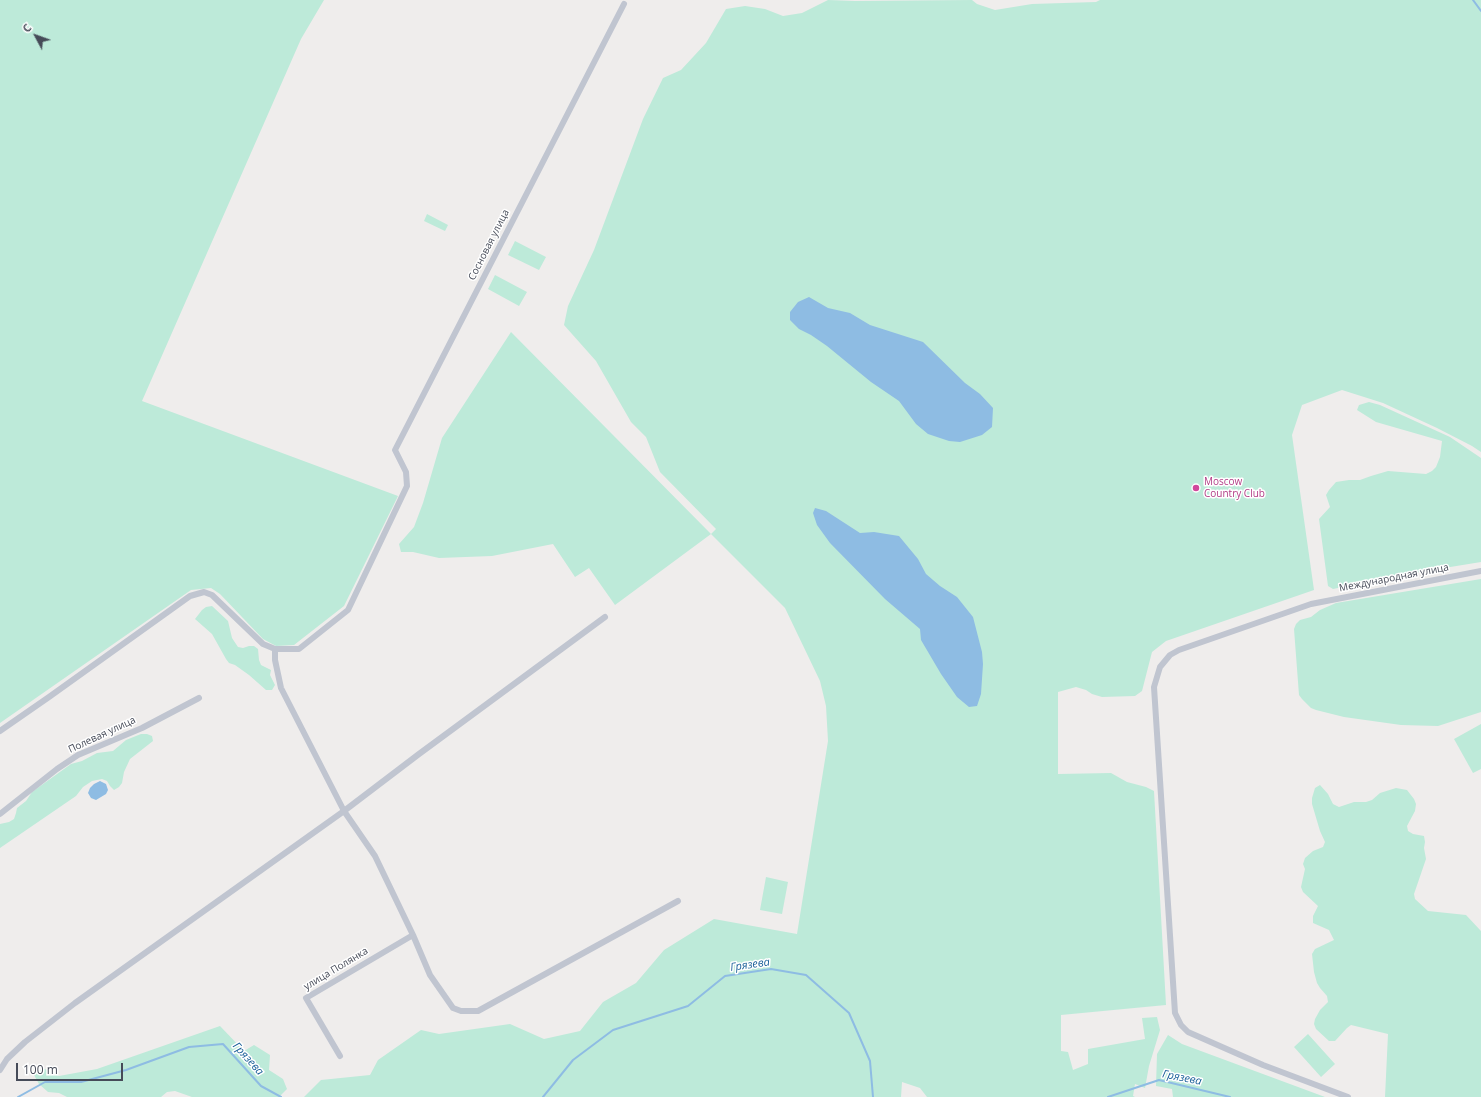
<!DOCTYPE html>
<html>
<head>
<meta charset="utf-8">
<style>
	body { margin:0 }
	#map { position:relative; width:1481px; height:1097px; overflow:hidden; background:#efedec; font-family:"Open Sans",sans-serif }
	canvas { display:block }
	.north { position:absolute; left:16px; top:16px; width:40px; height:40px; -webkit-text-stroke:3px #fff; paint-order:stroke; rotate:311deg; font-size:11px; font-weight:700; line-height:16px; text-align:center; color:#464b58 }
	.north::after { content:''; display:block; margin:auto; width:14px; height:18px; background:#464b58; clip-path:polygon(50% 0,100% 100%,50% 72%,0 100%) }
	.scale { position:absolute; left:16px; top:1063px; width:107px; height:18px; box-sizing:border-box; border:2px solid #464b58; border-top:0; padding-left:5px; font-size:12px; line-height:14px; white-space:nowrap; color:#464b58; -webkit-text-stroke:3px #fff; paint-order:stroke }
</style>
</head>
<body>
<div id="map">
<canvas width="1481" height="1097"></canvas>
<div class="north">С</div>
<div class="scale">100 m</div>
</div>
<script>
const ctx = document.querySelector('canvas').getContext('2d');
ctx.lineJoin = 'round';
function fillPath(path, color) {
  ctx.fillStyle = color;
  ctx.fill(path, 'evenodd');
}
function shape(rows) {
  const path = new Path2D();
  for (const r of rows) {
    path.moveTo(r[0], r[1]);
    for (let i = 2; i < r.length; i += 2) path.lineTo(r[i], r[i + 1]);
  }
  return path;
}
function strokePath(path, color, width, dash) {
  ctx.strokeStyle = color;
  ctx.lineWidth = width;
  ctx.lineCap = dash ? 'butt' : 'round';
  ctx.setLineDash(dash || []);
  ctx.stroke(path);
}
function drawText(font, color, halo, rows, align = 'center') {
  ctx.font = font + ' "Open Sans",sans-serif';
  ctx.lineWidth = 3;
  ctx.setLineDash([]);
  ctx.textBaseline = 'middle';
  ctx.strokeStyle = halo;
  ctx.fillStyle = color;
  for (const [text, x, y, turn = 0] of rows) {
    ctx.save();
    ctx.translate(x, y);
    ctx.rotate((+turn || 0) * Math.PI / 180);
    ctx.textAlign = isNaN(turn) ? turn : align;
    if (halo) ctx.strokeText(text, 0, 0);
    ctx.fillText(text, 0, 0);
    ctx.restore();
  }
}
const green = shape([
	[0,0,324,0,301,39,142,401,398,496,344,606,294,645,276,646,263,639,220,594,211,588,191,590,0,723],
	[828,0,855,1,972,0,977,4,995,10,1032,4,1096,2,1100,0,1481,0,1481,452,1472,446,1437,428,1383,403,1342,390,1302,405,1292,435,1314,590,1166,641,1152,652,1142,691,1135,696,1102,697,1092,694,1086,690,1076,687,1058,692,1058,774,1111,773,1127,782,1146,787,1154,791,1166,1005,1061,1015,1061,1051,1068,1052,1073,1070,1088,1064,1088,1049,1145,1039,1142,1018,1157,1017,1160,1030,1149,1066,1145,1088,1135,1084,1133,1096,1135,1097,927,1097,920,1088,902,1082,901,1097,304,1097,321,1080,370,1075,378,1060,421,1030,439,1034,510,1024,544,1039,580,1031,603,1002,636,983,664,950,714,919,797,934,828,741,826,706,820,681,785,608,711,534,615,605,589,568,575,577,553,544,492,556,439,558,413,552,401,552,399,544,414,527,423,503,442,438,511,332,711,534,716,529,660,472,646,437,631,422,596,361,564,325,568,306,594,250,643,119,663,78,681,70,706,43,726,9,745,6,765,9,783,16,802,13],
	[427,214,448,225,445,231,424,221],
	[515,241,546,257,539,270,508,255],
	[495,275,527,292,519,306,488,289],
	[1369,402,1380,405,1450,437,1481,458,1481,562,1395,576,1333,589,1328,586,1319,519,1330,507,1326,495,1329,490,1336,482,1349,480,1360,480,1371,476,1388,471,1426,474,1432,471,1436,467,1440,457,1442,441,1376,422,1357,410,1359,405],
	[1481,579,1481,712,1438,726,1401,725,1344,717,1316,710,1311,708,1302,699,1299,695,1294,629,1296,624,1300,620,1311,617,1320,610,1336,603],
	[212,606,228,621,232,638,238,647,243,648,249,646,254,646,258,649,259,660,261,665,271,670,270,675,275,685,272,690,266,690,249,675,235,665,229,663,226,659,212,634,195,619,202,610,206,607],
	[1481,724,1481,769,1473,773,1454,739],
	[141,734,147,734,152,736,153,741,130,759,124,772,122,783,119,787,114,790,110,786,107,781,102,779,92,781,83,787,76,796,0,848,0,824,9,822,14,819,16,813,17,808,26,801,32,792,71,764,82,761,97,753,113,751,126,740],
	[1320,785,1328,794,1333,804,1339,807,1354,802,1366,802,1372,800,1380,793,1396,788,1407,790,1414,799,1416,804,1415,811,1407,826,1408,831,1413,834,1424,836,1425,842,1424,848,1426,859,1414,894,1415,899,1428,911,1466,915,1481,931,1481,1097,1385,1097,1388,1034,1351,1025,1347,1028,1335,1041,1329,1041,1316,1029,1314,1024,1315,1019,1320,1010,1328,1002,1327,996,1320,988,1317,983,1314,972,1312,954,1315,949,1334,940,1329,930,1313,923,1313,916,1318,906,1303,892,1301,887,1305,869,1303,864,1305,858,1313,851,1323,847,1325,842,1320,831,1312,804,1312,798,1315,788],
	[766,877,788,882,782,914,760,910],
	[220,1026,244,1051,254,1045,270,1055,269,1070,283,1079,287,1089,279,1097,192,1097,175,1091,167,1092,161,1097,67,1097,59,1093,48,1092,39,1084,34,1075,43,1068,59,1076,97,1069],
	[1308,1034,1335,1064,1321,1077,1294,1047],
	[1168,1035,1182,1044,1325,1097,1173,1097,1172,1089,1156,1086,1157,1054]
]);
const water = shape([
	[809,297,828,308,850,313,870,325,923,342,965,383,980,394,993,408,992,427,982,435,960,442,949,441,928,434,916,424,899,401,871,382,827,346,811,335,799,329,790,320,790,312,798,302],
	[815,508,826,511,860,533,874,532,899,536,918,559,926,574,940,586,957,597,973,617,982,652,983,664,981,694,977,706,969,707,957,697,941,674,921,640,920,629,885,599,830,543,817,525,813,513],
	[100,781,106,784,108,790,106,794,96,800,91,798,88,793,90,788,94,784]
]);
const stream = shape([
	[1473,0,1481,11],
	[18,1097,45,1082,81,1082,126,1070,189,1047,223,1044,261,1086,281,1097],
	[543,1097,573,1060,613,1030,688,1006,725,976,771,969,806,975,849,1013,870,1061,873,1097],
	[1108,1097,1159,1080,1230,1097]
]);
const street = shape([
	[275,649,275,660,281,688,344,811,375,856,413,935,430,975,453,1008,461,1011,478,1011,678,901],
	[0,731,49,697,190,596,204,592,212,595,263,644,275,649,299,649,348,610,407,486,406,472,395,450,624,4],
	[0,814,57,769,78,755,142,728,199,698],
	[340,1056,306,998,413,935],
	[0,1070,7,1059,25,1042,75,1003,344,811,419,754,605,617],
	[1348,1097,1263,1065,1188,1032,1181,1025,1175,1013,1154,687,1160,667,1170,655,1179,650,1311,604,1481,571]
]);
const markers = [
	[1196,488,4,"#d1479c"]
];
const streetNames = [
	["Сосновая улица",489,245,-63],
	["Международная улица",1394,578,-11],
	["Полевая улица",102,735,-25],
	["улица Полянка",336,969,-31]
];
const hotelNames = [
	["Moscow",1204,482],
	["Country Club",1204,494]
];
const waterNames = [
	["Грязева",750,965,-8],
	["Грязева",248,1059,48],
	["Грязева",1182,1078,11]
];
fillPath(green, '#bdead9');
fillPath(water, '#8ebce3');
strokePath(stream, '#8ebce3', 2);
strokePath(street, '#c0c5d0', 6);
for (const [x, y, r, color] of markers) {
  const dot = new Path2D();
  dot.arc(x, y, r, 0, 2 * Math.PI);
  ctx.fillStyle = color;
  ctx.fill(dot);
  strokePath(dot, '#fff', 1.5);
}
drawText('10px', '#464b58', '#fff', streetNames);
drawText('10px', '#b23c85', '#fff', hotelNames, 'left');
drawText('italic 11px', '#185e98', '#fff', waterNames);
</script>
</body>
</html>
